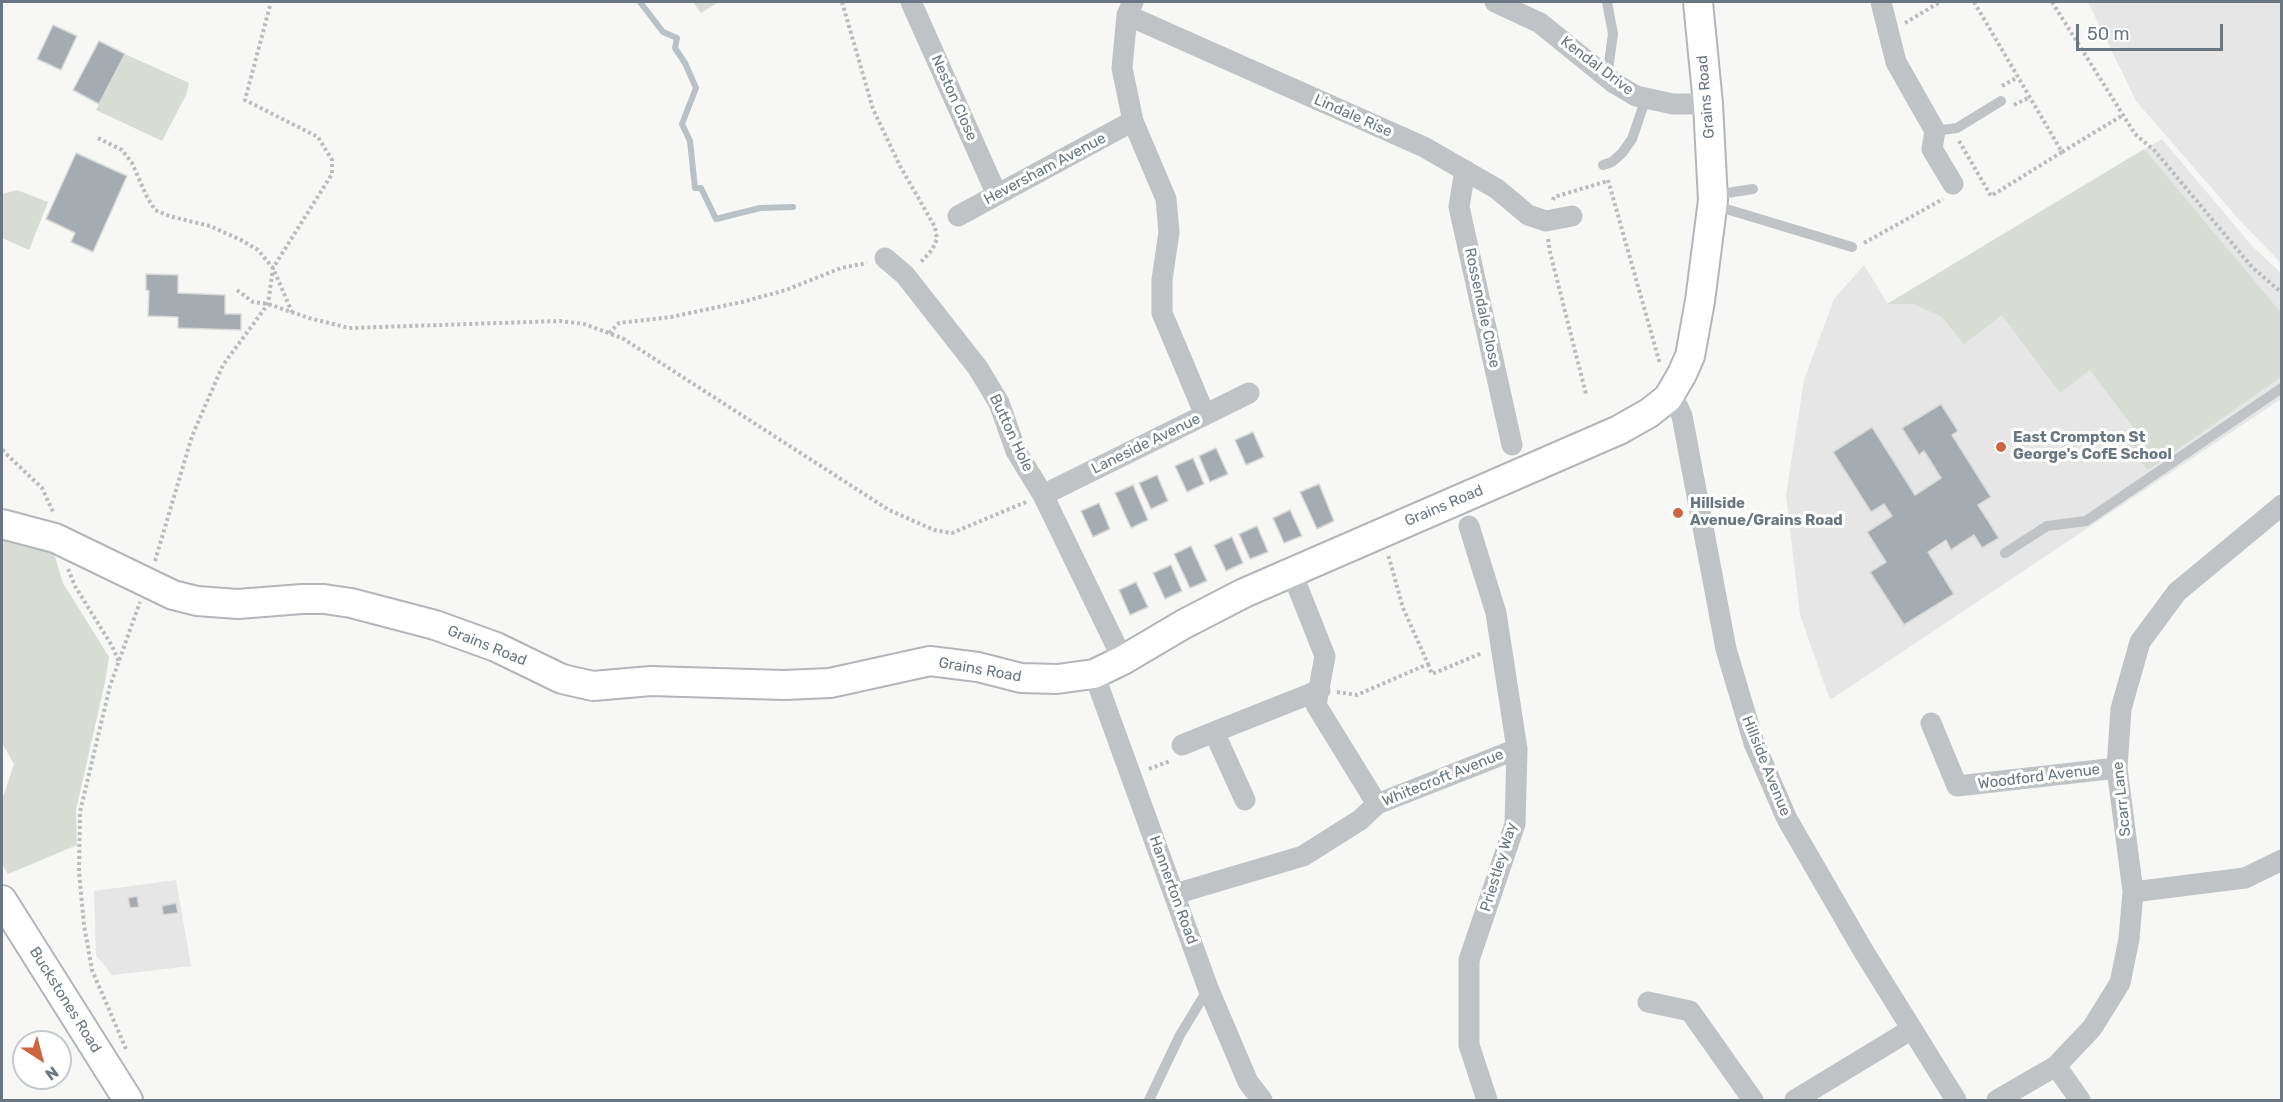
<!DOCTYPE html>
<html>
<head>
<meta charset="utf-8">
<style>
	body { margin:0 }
	#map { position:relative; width:2283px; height:1102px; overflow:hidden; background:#f7f7f5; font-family:Rubik,sans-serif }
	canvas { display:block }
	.frame { position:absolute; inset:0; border:3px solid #6a7782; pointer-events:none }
	.north { position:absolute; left:12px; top:1030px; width:60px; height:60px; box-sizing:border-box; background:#fff; border:2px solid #c3c9cd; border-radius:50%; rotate:144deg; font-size:16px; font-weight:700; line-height:24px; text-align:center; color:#6a7782 }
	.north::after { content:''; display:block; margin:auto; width:21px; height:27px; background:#cc6540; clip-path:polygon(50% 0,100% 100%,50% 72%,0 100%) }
	.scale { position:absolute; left:2076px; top:24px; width:147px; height:27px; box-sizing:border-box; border:3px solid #6a7782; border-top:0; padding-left:8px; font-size:18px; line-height:21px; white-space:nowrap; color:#6a7782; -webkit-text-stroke:4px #fff; paint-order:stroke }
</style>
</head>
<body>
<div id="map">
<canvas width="2283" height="1102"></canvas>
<div class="frame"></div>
<div class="north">N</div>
<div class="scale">50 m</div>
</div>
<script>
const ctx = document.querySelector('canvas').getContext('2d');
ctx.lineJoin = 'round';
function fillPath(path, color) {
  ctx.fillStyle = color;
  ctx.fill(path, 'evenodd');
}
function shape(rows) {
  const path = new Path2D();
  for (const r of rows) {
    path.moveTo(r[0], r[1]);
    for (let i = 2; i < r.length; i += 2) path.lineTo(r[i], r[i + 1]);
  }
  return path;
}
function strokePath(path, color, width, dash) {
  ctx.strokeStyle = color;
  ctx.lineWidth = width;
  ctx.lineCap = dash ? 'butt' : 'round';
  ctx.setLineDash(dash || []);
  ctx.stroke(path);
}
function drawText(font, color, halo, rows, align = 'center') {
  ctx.font = font + ' Rubik,sans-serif';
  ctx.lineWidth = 6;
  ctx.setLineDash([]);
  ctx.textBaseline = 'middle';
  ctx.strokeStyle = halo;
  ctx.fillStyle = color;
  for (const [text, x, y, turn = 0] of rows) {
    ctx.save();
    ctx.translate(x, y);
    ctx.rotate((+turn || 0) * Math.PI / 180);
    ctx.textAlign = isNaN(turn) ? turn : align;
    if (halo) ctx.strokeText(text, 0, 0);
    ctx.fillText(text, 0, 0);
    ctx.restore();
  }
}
const built = shape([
	[2088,2,2281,2,2281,263,2243,224,2136,101],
	[2162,139,2252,246,2281,273,2281,399,1830,700,1800,615,1786,495,1804,380,1834,299,1864,265,1888,304],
	[176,880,191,966,112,975,96,955,94,891]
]);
const green = shape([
	[693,2,716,2,717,3,701,13],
	[125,54,189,83,186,95,162,141,96,110],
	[2144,149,2282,314,2281,377,2148,470,2127,445,2139,435,2090,370,2060,393,2002,315,1964,344,1942,317,1914,304,1887,304],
	[17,190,48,202,29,250,2,238,2,194],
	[2,535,27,542,54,554,63,583,109,657,105,682,76,810,77,845,8,874,2,864,2,800,14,764,2,743]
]);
const stream = shape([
	[640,2,663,32,677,38,675,48,685,63,696,88,682,124,690,141,695,188,701,188,716,219,760,208,793,207]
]);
const building = shape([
	[53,25,77,36,61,70,37,59,53,25],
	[99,41,125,54,99,104,73,90,99,41],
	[76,153,127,176,93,252,71,242,75,233,46,219,76,153],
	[146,274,178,275,178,293,225,295,225,314,241,314,241,330,178,328,178,317,148,316,149,291,146,290,146,274],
	[1941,404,1958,431,1952,435,1991,497,1978,505,1999,538,1982,548,1974,535,1951,550,1946,540,1928,552,1954,594,1904,625,1870,572,1886,562,1867,532,1892,516,1884,504,1871,512,1833,452,1872,427,1915,495,1941,478,1924,451,1919,455,1902,428,1941,404],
	[1253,432,1264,457,1246,465,1235,440,1253,432],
	[1216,448,1228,474,1210,482,1199,456,1216,448],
	[1193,458,1204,484,1187,492,1175,466,1193,458],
	[1157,475,1168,501,1151,509,1139,483,1157,475],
	[1319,484,1334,521,1317,529,1300,492,1319,484],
	[1133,485,1148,520,1131,528,1115,493,1133,485],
	[1099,503,1110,529,1093,537,1081,511,1099,503],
	[1290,510,1302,536,1284,543,1273,518,1290,510],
	[1257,526,1268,552,1250,559,1239,534,1257,526],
	[1232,537,1243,563,1226,571,1214,545,1232,537],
	[1191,546,1207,581,1190,588,1174,554,1191,546],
	[1171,565,1182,591,1165,599,1153,573,1171,565],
	[1136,582,1148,607,1130,615,1119,590,1136,582],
	[137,896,139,907,130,908,128,898,137,896],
	[176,903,178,913,163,915,162,906,176,903]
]);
const path = shape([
	[842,2,873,109,900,166,935,227,937,239,932,250,920,263],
	[1974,2,2062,152,2123,115],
	[2052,2,2135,134,2155,151,2252,267,2282,293],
	[1905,23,1940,2],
	[2002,86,2018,77],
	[2014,105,2030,97],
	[98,138,122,150,132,163,147,197,155,210,169,216,210,226,241,240,258,250,273,268,292,312],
	[1959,141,1991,196,2062,152],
	[1608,180,1660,364],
	[1553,200,1554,197,1608,181],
	[1548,239,1550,252,1586,394],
	[1864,243,1943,199],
	[237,290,253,302,268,304,309,318,349,328,560,321,584,324,622,338,889,510,934,530,952,533,1026,502],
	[609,333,619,323,671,317,742,302,786,290,841,268,867,263],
	[2,450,42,488,54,514],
	[155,561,192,436,223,365,268,304,273,268,332,174,332,160,318,137,245,100,271,2],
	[68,569,75,586,112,646,119,662],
	[1428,664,1432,674,1482,653],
	[1337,692,1357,695,1428,664,1403,608,1388,554],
	[1149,769,1170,761],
	[126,1049,92,970,84,925,79,871,80,812,110,686,140,602]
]);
const lane = shape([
	[1607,2,1613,34,1607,77],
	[1935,131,1957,128,2001,101],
	[1603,165,1612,162,1622,153,1632,139,1646,98],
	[1714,195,1753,189],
	[1713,205,1852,247],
	[2005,553,2047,526,2086,521,2282,388],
	[1149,1100,1180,1035,1208,989]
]);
const street = shape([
	[911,2,997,195],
	[1133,2,1127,15,1122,68,1133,121,1166,199,1169,232,1162,280,1162,313,1205,415],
	[1495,2,1540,23,1614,83,1636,96,1673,104,1708,104],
	[1881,2,1896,62,1935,131,1932,149,1953,184],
	[1127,15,1424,147,1497,189,1528,215,1546,221,1572,216],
	[1465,170,1459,207,1512,445],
	[958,216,1133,121],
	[885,258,905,275,978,368,999,403,1016,451,1043,495,1123,660],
	[1668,398,1678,407,1682,416,1726,649,1754,743,1787,819,1864,952,1956,1100],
	[1043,495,1249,393],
	[1469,526,1496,613,1517,749,1515,824,1469,960,1469,1045,1487,1100],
	[1298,588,1325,656,1316,705,1377,804],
	[1094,674,1208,988,1248,1082,1262,1100],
	[1931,723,1957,786,2117,768],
	[1182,745,1214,732],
	[1245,800,1214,732,1320,690],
	[2133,892,2245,878,2282,860],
	[1175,894,1303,856,1360,820,1377,804,1517,749],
	[1648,1002,1690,1011,1753,1100],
	[2056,1066,2080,1100],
	[1795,1100,1912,1029],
	[1997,1100,2056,1066,2092,1028,2120,983,2129,939,2133,892,2117,768,2121,709,2140,642,2177,592,2282,505]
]);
const secondary = shape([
	[2,524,55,538,173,595,197,601,238,604,302,599,324,599,351,603,435,625,496,647,562,679,593,686,651,681,784,685,830,683,930,661,978,667,1021,678,1057,679,1094,674,1123,660,1184,624,1244,593,1619,430,1649,413,1668,398,1682,374,1690,356,1700,301,1713,200,1708,104,1698,2],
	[2,900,128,1100]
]);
const markers = [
	[2001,447,6,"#cc6540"],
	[1678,513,6,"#cc6540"]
];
const streetNames = [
	["Kendal Drive",1597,66,37],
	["Grains Road",1706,97,-95],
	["Neston Close",954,98,66],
	["Lindale Rise",1353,116,24],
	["Heversham Avenue",1045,169,-28],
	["Rossendale Close",1482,308,78],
	["Button Hole",1011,433,65],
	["Laneside Avenue",1146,444,-26],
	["Grains Road",1444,506,-23],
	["Grains Road",487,646,22],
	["Grains Road",980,670,10],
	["Hillside Avenue",1766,766,68],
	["Woodford Avenue",2039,777,-7],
	["Whitecroft Avenue",1443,778,-22],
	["Scarr Lane",2122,799,-96],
	["Priestley Way",1499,867,-73],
	["Hannerton Road",1173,890,70],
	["Buckstones Road",65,1000,58]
];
const poiNames = [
	["East Crompton St",2013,438],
	["George's CofE School",2013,455],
	["Hillside",1690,504],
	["Avenue/Grains Road",1690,521]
];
fillPath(built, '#e5e6e5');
fillPath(green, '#d7dcd5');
strokePath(stream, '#b8c1c5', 6);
fillPath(building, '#a5acb1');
strokePath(building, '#d9d9d7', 1.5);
strokePath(secondary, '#b2b6ba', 32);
strokePath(path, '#b9bcbe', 4, [3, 3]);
strokePath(lane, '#bfc3c6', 10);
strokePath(street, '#bfc3c6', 21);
strokePath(secondary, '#fff', 28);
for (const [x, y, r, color] of markers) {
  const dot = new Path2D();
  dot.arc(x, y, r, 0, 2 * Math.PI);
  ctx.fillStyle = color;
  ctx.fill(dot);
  strokePath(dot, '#fff', 2);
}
drawText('15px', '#6a7782', '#fff', streetNames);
drawText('bold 15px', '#6a7782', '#fff', poiNames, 'left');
</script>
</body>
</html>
